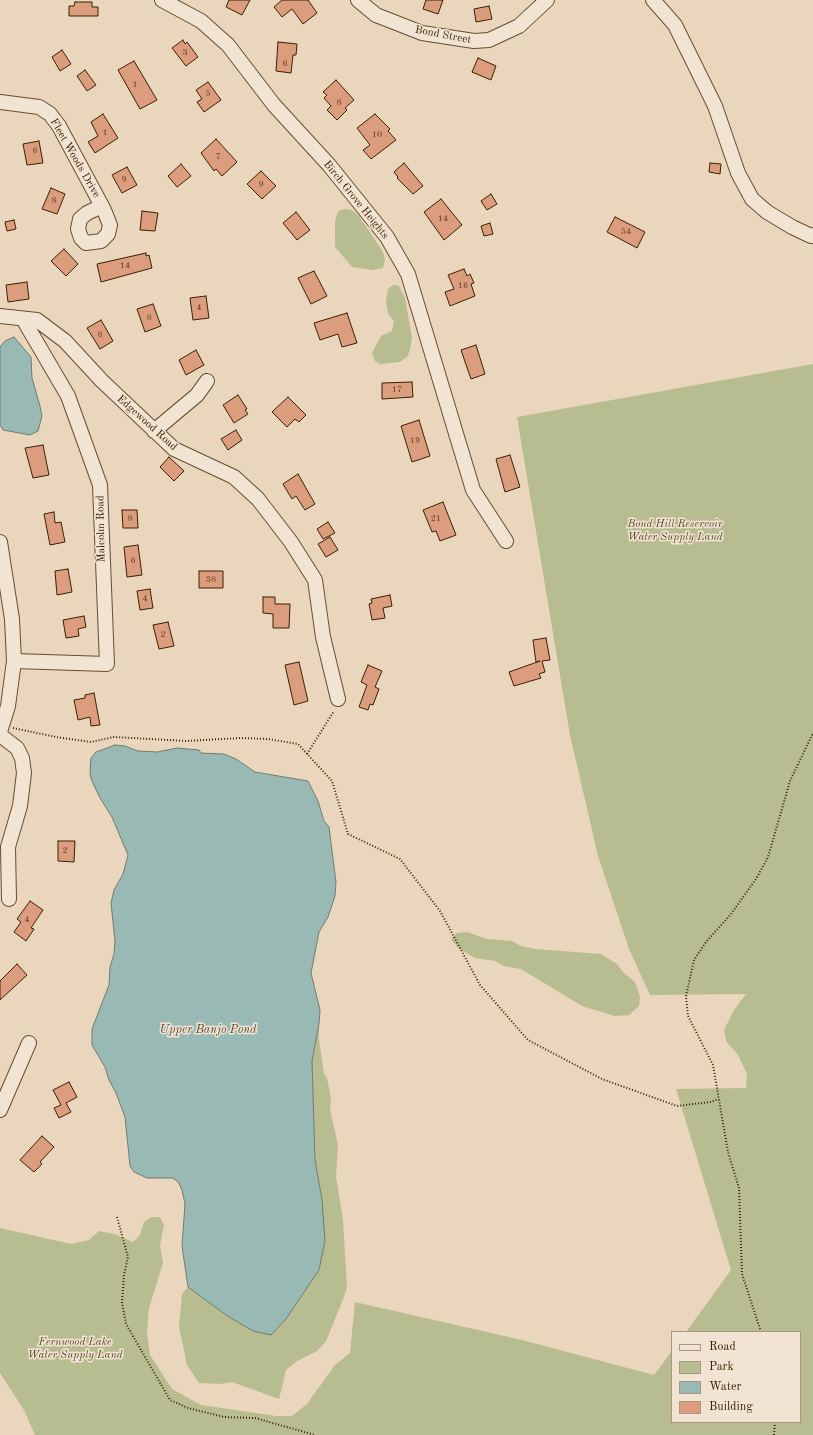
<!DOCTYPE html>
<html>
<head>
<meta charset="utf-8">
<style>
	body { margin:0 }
	#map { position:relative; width:813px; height:1435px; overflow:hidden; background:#ead6bc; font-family:"Old Standard TT",serif }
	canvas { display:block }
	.legend { position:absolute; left:671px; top:1331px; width:130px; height:92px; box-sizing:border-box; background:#f1e4d3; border:1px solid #a89680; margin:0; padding:5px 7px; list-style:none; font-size:12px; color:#3a2003 }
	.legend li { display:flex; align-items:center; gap:8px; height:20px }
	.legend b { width:20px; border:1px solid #a89680 }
</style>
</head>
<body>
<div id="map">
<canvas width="813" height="1435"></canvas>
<ul class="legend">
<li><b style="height:5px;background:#f1e4d3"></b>Road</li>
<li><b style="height:11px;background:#b7bd90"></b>Park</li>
<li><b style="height:11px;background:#98b9b4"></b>Water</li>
<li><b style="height:11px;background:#db9d7e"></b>Building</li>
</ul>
</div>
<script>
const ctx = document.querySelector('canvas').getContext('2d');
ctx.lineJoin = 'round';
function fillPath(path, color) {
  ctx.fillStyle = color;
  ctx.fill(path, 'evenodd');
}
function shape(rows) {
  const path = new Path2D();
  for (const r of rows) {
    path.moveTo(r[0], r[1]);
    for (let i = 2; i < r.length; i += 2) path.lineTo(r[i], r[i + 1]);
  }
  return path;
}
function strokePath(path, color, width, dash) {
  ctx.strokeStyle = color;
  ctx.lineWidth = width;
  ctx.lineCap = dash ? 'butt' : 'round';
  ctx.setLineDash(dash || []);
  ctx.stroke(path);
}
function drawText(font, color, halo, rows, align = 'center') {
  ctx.font = font + ' "Old Standard TT",serif';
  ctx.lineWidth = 3;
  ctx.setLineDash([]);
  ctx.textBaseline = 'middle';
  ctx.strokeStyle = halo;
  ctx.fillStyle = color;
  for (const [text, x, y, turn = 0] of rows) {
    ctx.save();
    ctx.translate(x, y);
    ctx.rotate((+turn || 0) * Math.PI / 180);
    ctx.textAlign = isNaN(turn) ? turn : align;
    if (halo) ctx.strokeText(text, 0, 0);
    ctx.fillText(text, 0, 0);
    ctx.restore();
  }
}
const green = shape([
	[345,209,352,210,359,216,383,252,385,260,383,268,373,270,352,267,335,247,335,222,338,211],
	[393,285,399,286,405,298,412,338,410,350,407,357,400,362,380,364,375,361,372,353,381,336,392,331,394,321,388,314,386,302,388,289],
	[813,364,813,1435,35,1435,24,1410,0,1373,0,1228,71,1244,89,1240,99,1231,115,1234,133,1242,140,1235,144,1222,151,1217,160,1217,164,1225,160,1245,163,1263,149,1308,147,1333,150,1355,172,1389,201,1405,276,1416,292,1416,307,1404,335,1365,350,1353,355,1302,522,1340,654,1375,672,1351,672,1422,800,1422,800,1332,686,1332,731,1270,676,1089,746,1088,747,1074,738,1055,726,1041,724,1030,734,1010,746,994,650,995,629,949,598,856,570,735,517,417],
	[467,932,487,939,512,941,521,946,535,949,601,954,617,964,623,972,635,982,640,997,639,1006,629,1015,615,1016,582,1006,521,969,504,966,495,961,475,958,458,948,451,939,457,933],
	[319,1024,319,1039,324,1074,327,1078,331,1099,330,1109,338,1145,336,1176,343,1220,347,1288,342,1302,326,1341,317,1351,297,1361,286,1370,279,1399,232,1382,220,1384,199,1383,187,1365,179,1327,182,1294,188,1287,226,1315,253,1331,286,1319,319,1270,322,1200,315,1160,312,1061]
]);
const water = shape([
	[14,337,31,357,32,378,40,406,42,416,38,431,30,435,3,430,0,425,0,347,5,341,14,337],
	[115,745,125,746,138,751,157,752,177,748,199,750,201,753,224,754,236,759,255,772,308,781,318,801,324,821,329,827,336,882,335,896,328,917,319,932,311,973,320,1010,319,1024,312,1061,315,1160,322,1200,325,1241,319,1270,286,1319,271,1335,253,1331,226,1315,188,1287,182,1246,185,1204,182,1190,179,1183,173,1178,147,1178,134,1172,130,1166,125,1117,116,1093,109,1080,105,1067,92,1045,92,1029,109,985,110,967,114,954,115,941,111,903,114,890,123,874,128,855,112,817,100,798,91,779,90,772,91,758,96,752,115,745]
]);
const building = shape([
	[229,0,250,0,242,15,226,7,229,0],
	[282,0,308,0,317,13,303,24,292,9,282,17,274,7,282,0],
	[426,0,443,0,438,14,423,9,426,0],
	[75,2,92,2,92,7,98,7,98,16,69,16,69,6,74,6,75,2],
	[489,6,492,19,476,22,474,9,489,6],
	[183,40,185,44,187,42,198,57,186,66,172,48,183,40],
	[278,42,297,44,296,55,293,55,291,73,276,71,278,42],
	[62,50,71,64,60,71,52,57,62,50],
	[478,58,496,66,491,80,472,72,478,58],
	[134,61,157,100,140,109,118,70,134,61],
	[85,70,96,85,87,91,77,76,85,70],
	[336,80,354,100,345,108,347,110,337,120,327,110,331,106,324,98,327,95,323,92,336,80],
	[208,82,221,100,204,112,197,102,202,99,196,90,208,82],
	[103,114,118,138,95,153,88,142,98,136,91,122,103,114],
	[375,114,390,129,388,131,396,140,371,159,363,150,370,145,357,128,375,114],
	[216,139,237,162,222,176,216,169,214,171,201,153,216,139],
	[39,141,43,163,27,165,23,144,39,141],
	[404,163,423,186,413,194,397,178,398,177,394,172,404,163],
	[710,163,721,164,720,174,709,172,710,163],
	[181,164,191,176,177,187,168,176,181,164],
	[127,167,137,185,122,193,112,175,127,167],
	[261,171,276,186,262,199,247,184,261,171],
	[51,188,65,194,57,214,42,209,51,188],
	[491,194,497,204,487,210,481,201,491,194],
	[441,199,462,225,444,240,424,212,441,199],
	[142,211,158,213,155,231,140,230,142,211],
	[296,212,310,230,297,240,283,223,296,212],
	[615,217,645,232,637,248,607,232,615,217],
	[14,220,16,229,7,231,5,222,14,220],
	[490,223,493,234,484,236,481,226,490,223],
	[64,249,78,264,66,276,51,261,64,249],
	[146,253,146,256,149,255,152,268,101,282,97,264,146,253],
	[464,269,467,276,470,274,474,283,471,284,475,296,450,306,445,292,454,289,448,275,464,269],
	[314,271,327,296,311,304,298,278,314,271],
	[27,282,29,299,8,302,6,285,27,282],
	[206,296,209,318,193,320,190,298,206,296],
	[153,304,161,326,145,332,137,309,153,304],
	[347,313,357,343,342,347,338,334,320,340,314,323,347,313],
	[101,320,113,341,100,349,87,328,101,320],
	[476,345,485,374,471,379,461,350,476,345],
	[196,350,204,365,186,375,179,360,196,350],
	[412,382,413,397,382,399,382,383,412,382],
	[238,395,247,409,245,410,248,414,234,423,223,405,238,395],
	[288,397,306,415,299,422,295,419,287,427,272,412,288,397],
	[419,420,430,456,412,462,401,426,419,420],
	[236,430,242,440,228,450,221,439,236,430],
	[43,445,49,475,33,478,25,448,43,445],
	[510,455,520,487,505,492,496,459,510,455],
	[169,457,184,471,174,481,160,467,169,457],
	[298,474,315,504,305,510,296,496,292,499,283,484,298,474],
	[443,502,456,535,440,541,436,531,432,532,423,510,443,502],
	[122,510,137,510,138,528,123,528,122,510],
	[54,512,55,523,61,522,65,542,50,545,44,514,54,512],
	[328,522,335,533,323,539,317,529,328,522],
	[330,537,338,550,326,557,318,544,330,537],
	[138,545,142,575,127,577,124,547,138,545],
	[68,569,72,592,57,595,55,571,68,569],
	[199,571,223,571,223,588,199,588,199,571],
	[150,589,153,608,140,610,137,591,150,589],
	[390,595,392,606,383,608,385,618,372,620,369,604,372,603,371,599,390,595],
	[263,597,275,597,275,604,290,604,289,628,273,628,273,614,263,613,263,597],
	[84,616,86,627,78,629,79,636,66,638,63,620,84,616],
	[168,622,174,646,159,649,153,625,168,622],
	[546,638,550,660,542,661,545,672,539,674,541,678,514,686,509,672,540,661,536,662,533,640,546,638],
	[299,662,308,701,294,705,285,665,299,662],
	[368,665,382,671,375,687,379,689,373,705,370,704,368,710,359,707,367,685,361,682,368,665],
	[94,693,100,725,91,726,90,717,78,720,74,700,85,698,85,695,94,693],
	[58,841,75,841,74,862,58,861,58,841],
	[30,901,43,910,31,928,34,929,26,941,14,932,21,922,17,919,30,901],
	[17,964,27,975,0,1000,0,981,17,964],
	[69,1082,77,1097,66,1103,71,1112,59,1118,54,1108,61,1105,53,1090,69,1082],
	[42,1136,54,1147,40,1162,42,1164,34,1172,20,1160,42,1136]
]);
const path = shape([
	[13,728,56,737,91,742,114,737,186,741,241,738,268,739,298,744,332,781,348,834,400,859,440,911,480,985,528,1040,602,1079,677,1106,711,1102,718,1099],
	[307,754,334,711],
	[117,1217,128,1257,124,1275,122,1303,126,1324,170,1400,188,1408,224,1417,255,1418,315,1435],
	[761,1332,742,1274,739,1188,728,1152,713,1065,688,1016,686,996,694,960,706,942,731,914,756,879,768,857,790,781,813,733],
	[774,1435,775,1422]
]);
const minor = shape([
	[162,0,201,21,228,45,274,105,329,165,387,237,408,274,473,490,506,541],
	[358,0,376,15,422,33,474,41,489,40,519,26,547,0],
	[653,0,675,25,715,106,738,173,752,199,767,212,792,227,811,236,813,235],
	[0,102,39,107,50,114,59,126,88,180,104,210,110,225,108,234,101,241,86,243,81,238,78,229,80,219,87,213,102,206],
	[0,316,37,320,65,341,102,381,174,449,234,477,258,499,291,542,315,580,323,637,338,699],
	[154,431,197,395,207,381],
	[0,542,12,619,14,661,8,706,0,732],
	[14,661,107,664,100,485,68,396,23,319],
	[0,735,17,748,22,758,24,773,20,806,8,847,9,899],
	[0,1110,29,1043]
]);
const numberNames = [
	["3",185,53],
	["6",285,64],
	["1",135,85],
	["5",208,94],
	["8",339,103],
	["1",105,133],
	["10",377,135],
	["6",35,151],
	["7",218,157],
	["9",124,180],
	["9",261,185],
	["8",54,201],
	["14",443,219],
	["54",626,232],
	["14",125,266],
	["16",463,286],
	["4",199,308],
	["8",149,318],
	["6",100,335],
	["17",397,390],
	["19",415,441],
	["8",130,519],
	["21",436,519],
	["6",133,561],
	["38",211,580],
	["4",145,599],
	["2",163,635],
	["2",65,851],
	["4",27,920]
];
const streetNames = [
	["Bond Street",443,35,11],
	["Fleet Woods Drive",75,158,60],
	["Birch Grove Heights",356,200,51],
	["Edgewood Road",147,423,42],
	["Malcolm Road",101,529,-91]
];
const parkNames = [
	["Bond Hill Reservoir",675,524],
	["Water Supply Land",675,537],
	["Fernwood Lake",75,1342],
	["Water Supply Land",75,1355]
];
const waterNames = [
	["Upper Banjo Pond",208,1030]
];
fillPath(green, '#b7bd90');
fillPath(water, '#98b9b4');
strokePath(water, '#727c6d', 1);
fillPath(building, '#db9d7e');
strokePath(building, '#3a2003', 1);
strokePath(minor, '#664e31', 16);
strokePath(path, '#3a2003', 2, [1, 2]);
strokePath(minor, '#f1e4d3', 14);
drawText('9px', '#623f22', null, numberNames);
drawText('11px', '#3a2003', '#f1e4d3', streetNames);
drawText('italic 11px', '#594726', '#f1e4d3', parkNames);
drawText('italic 12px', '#564e38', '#f1e4d3', waterNames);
</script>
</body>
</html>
